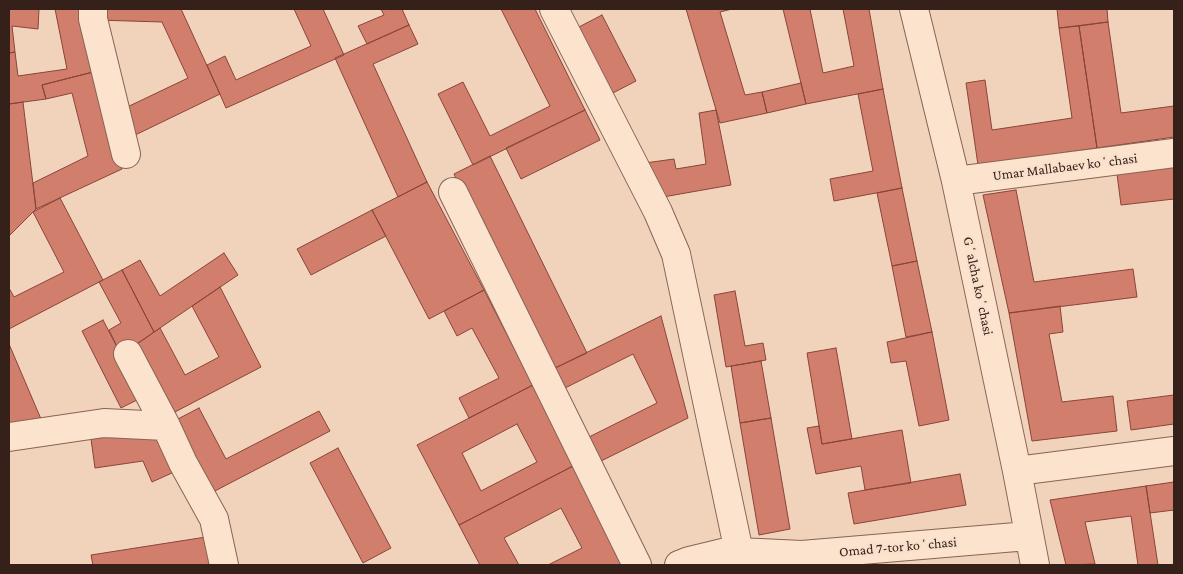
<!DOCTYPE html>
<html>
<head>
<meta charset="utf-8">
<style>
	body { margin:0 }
	#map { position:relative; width:1183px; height:574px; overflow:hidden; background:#f1d3bb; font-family:"Crimson Pro",serif }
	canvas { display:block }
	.frame { position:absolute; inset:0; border:10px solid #36211a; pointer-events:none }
</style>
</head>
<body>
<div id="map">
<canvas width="1183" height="574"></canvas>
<div class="frame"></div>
</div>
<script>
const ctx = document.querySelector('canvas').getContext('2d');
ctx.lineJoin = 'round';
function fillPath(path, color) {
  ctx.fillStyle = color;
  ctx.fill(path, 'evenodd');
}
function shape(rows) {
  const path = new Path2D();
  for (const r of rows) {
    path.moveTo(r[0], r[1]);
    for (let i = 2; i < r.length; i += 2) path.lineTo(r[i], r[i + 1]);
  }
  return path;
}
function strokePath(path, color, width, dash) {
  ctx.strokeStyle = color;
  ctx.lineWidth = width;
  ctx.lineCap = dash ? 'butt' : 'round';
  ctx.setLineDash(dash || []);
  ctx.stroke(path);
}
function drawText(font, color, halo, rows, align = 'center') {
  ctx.font = font + ' "Crimson Pro",serif';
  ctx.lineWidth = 4.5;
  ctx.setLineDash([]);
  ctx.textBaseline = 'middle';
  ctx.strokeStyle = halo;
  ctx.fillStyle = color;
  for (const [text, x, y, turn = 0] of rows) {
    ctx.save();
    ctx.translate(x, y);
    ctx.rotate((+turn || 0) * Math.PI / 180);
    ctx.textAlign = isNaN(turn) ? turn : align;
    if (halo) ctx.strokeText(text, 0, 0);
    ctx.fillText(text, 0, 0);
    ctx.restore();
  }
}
const building = shape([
	[9,9,39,9,38,29,12,26,15,52,9,53,9,9],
	[55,9,86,9,97,71,42,85,46,99,9,104,9,53,15,52,18,76,67,69,55,9],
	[96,9,181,9,220,94,129,138,123,109,188,78,162,22,96,20,96,9],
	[294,9,323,9,344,55,226,108,207,65,225,56,236,80,311,46,294,9],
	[381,9,402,9,409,25,367,44,358,26,384,15,381,9],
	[501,9,535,9,585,110,473,165,438,94,463,82,490,136,550,106,501,9],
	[686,9,732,9,720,12,745,95,762,92,767,113,720,123,686,9],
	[783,9,810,9,823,73,854,66,843,9,869,9,883,89,806,104,783,9],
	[1057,9,1107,9,1108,22,1059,28,1057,9],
	[602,15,636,81,611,94,577,28,602,15],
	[1108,22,1121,113,1174,106,1174,137,1097,148,1079,26,1108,22],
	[409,25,418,44,373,64,427,182,398,197,335,58,409,25],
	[1079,26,1097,148,978,165,966,83,985,80,992,130,1072,118,1059,28,1079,26],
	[97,71,122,169,36,209,33,183,88,156,72,93,46,99,42,85,97,71],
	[801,83,806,104,767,113,762,92,801,83],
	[883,89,902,188,834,201,830,179,873,171,858,94,883,89],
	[23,102,36,209,9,236,9,104,23,102],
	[585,110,600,140,521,179,506,148,585,110],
	[716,110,731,185,663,197,645,163,674,159,676,169,706,164,699,113,716,110],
	[490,156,587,353,551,370,454,174,490,156],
	[1174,167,1174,199,1121,205,1117,174,1174,167],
	[427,182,484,290,429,319,372,210,427,182],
	[902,188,917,261,892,266,877,193,902,188],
	[1016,190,1034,282,1133,269,1137,297,1009,313,983,195,1016,190],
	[60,198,103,280,9,329,9,288,14,297,64,272,33,212,60,198],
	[372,210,386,236,311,275,297,249,372,210],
	[224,253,238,275,154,332,122,270,140,260,160,296,224,253],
	[917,261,932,332,906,337,892,266,917,261],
	[122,270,154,332,121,355,109,330,121,323,99,282,122,270],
	[220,287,261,367,173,413,137,344,160,328,185,375,219,357,192,306,220,287],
	[484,290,533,385,469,418,459,398,499,378,472,328,457,336,444,311,484,290],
	[735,291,745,346,763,343,766,360,726,367,714,295,735,291],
	[1060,306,1063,332,1049,334,1062,402,1113,396,1117,431,1032,441,1009,313,1060,306],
	[661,316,688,418,597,463,585,439,657,403,633,354,561,390,551,370,661,316],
	[103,320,143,397,121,408,82,331,103,320],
	[932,332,949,420,919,426,906,361,891,363,887,342,932,332],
	[9,344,41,419,9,424,9,344],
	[836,348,852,439,822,444,807,353,836,348],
	[761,361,771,418,740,423,731,366,761,361],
	[533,385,575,465,459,525,417,445,533,385],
	[517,424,537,462,481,491,462,453,517,424],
	[1174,395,1174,424,1131,430,1127,401,1174,395],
	[199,408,226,459,319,411,330,431,211,493,174,421,199,408],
	[771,418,790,529,759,535,740,423,771,418],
	[819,426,822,444,902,430,911,483,865,490,861,466,816,474,807,428,819,426],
	[155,431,174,472,152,482,143,461,95,468,91,439,155,431],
	[338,448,391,548,363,563,310,463,338,448],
	[575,465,625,562,618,565,548,565,582,548,561,508,504,538,519,565,480,565,459,525,575,465],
	[960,474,966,505,854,524,848,493,960,474],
	[1174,482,1174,510,1150,513,1146,486,1174,482],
	[1146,486,1158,565,1138,565,1131,516,1085,522,1095,564,1066,565,1050,500,1146,486],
	[206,537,211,565,93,565,91,555,206,537]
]);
const minor = shape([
	[93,9,93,19,126,154],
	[554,9,658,212,676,254,739,552],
	[914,9,956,181,1017,471,1035,565],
	[956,181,1174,153],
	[453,192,637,565],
	[128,354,166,426],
	[9,437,104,423,166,426,183,463,214,519,224,565],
	[1017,471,1174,451],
	[679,565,689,561,722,553,739,552,802,555,1028,536]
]);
const streetNames = [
	["Umar Mallabaev koʻchasi",1065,167,-7],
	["Gʻalcha koʻchasi",978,286,78],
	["Omad 7-tor koʻchasi",898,547,-5]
];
fillPath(building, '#d27e6d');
strokePath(building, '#894438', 1);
strokePath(minor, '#896354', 30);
strokePath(minor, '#fbe3ce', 28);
drawText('14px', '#36211a', '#f8e0cb', streetNames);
</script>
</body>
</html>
